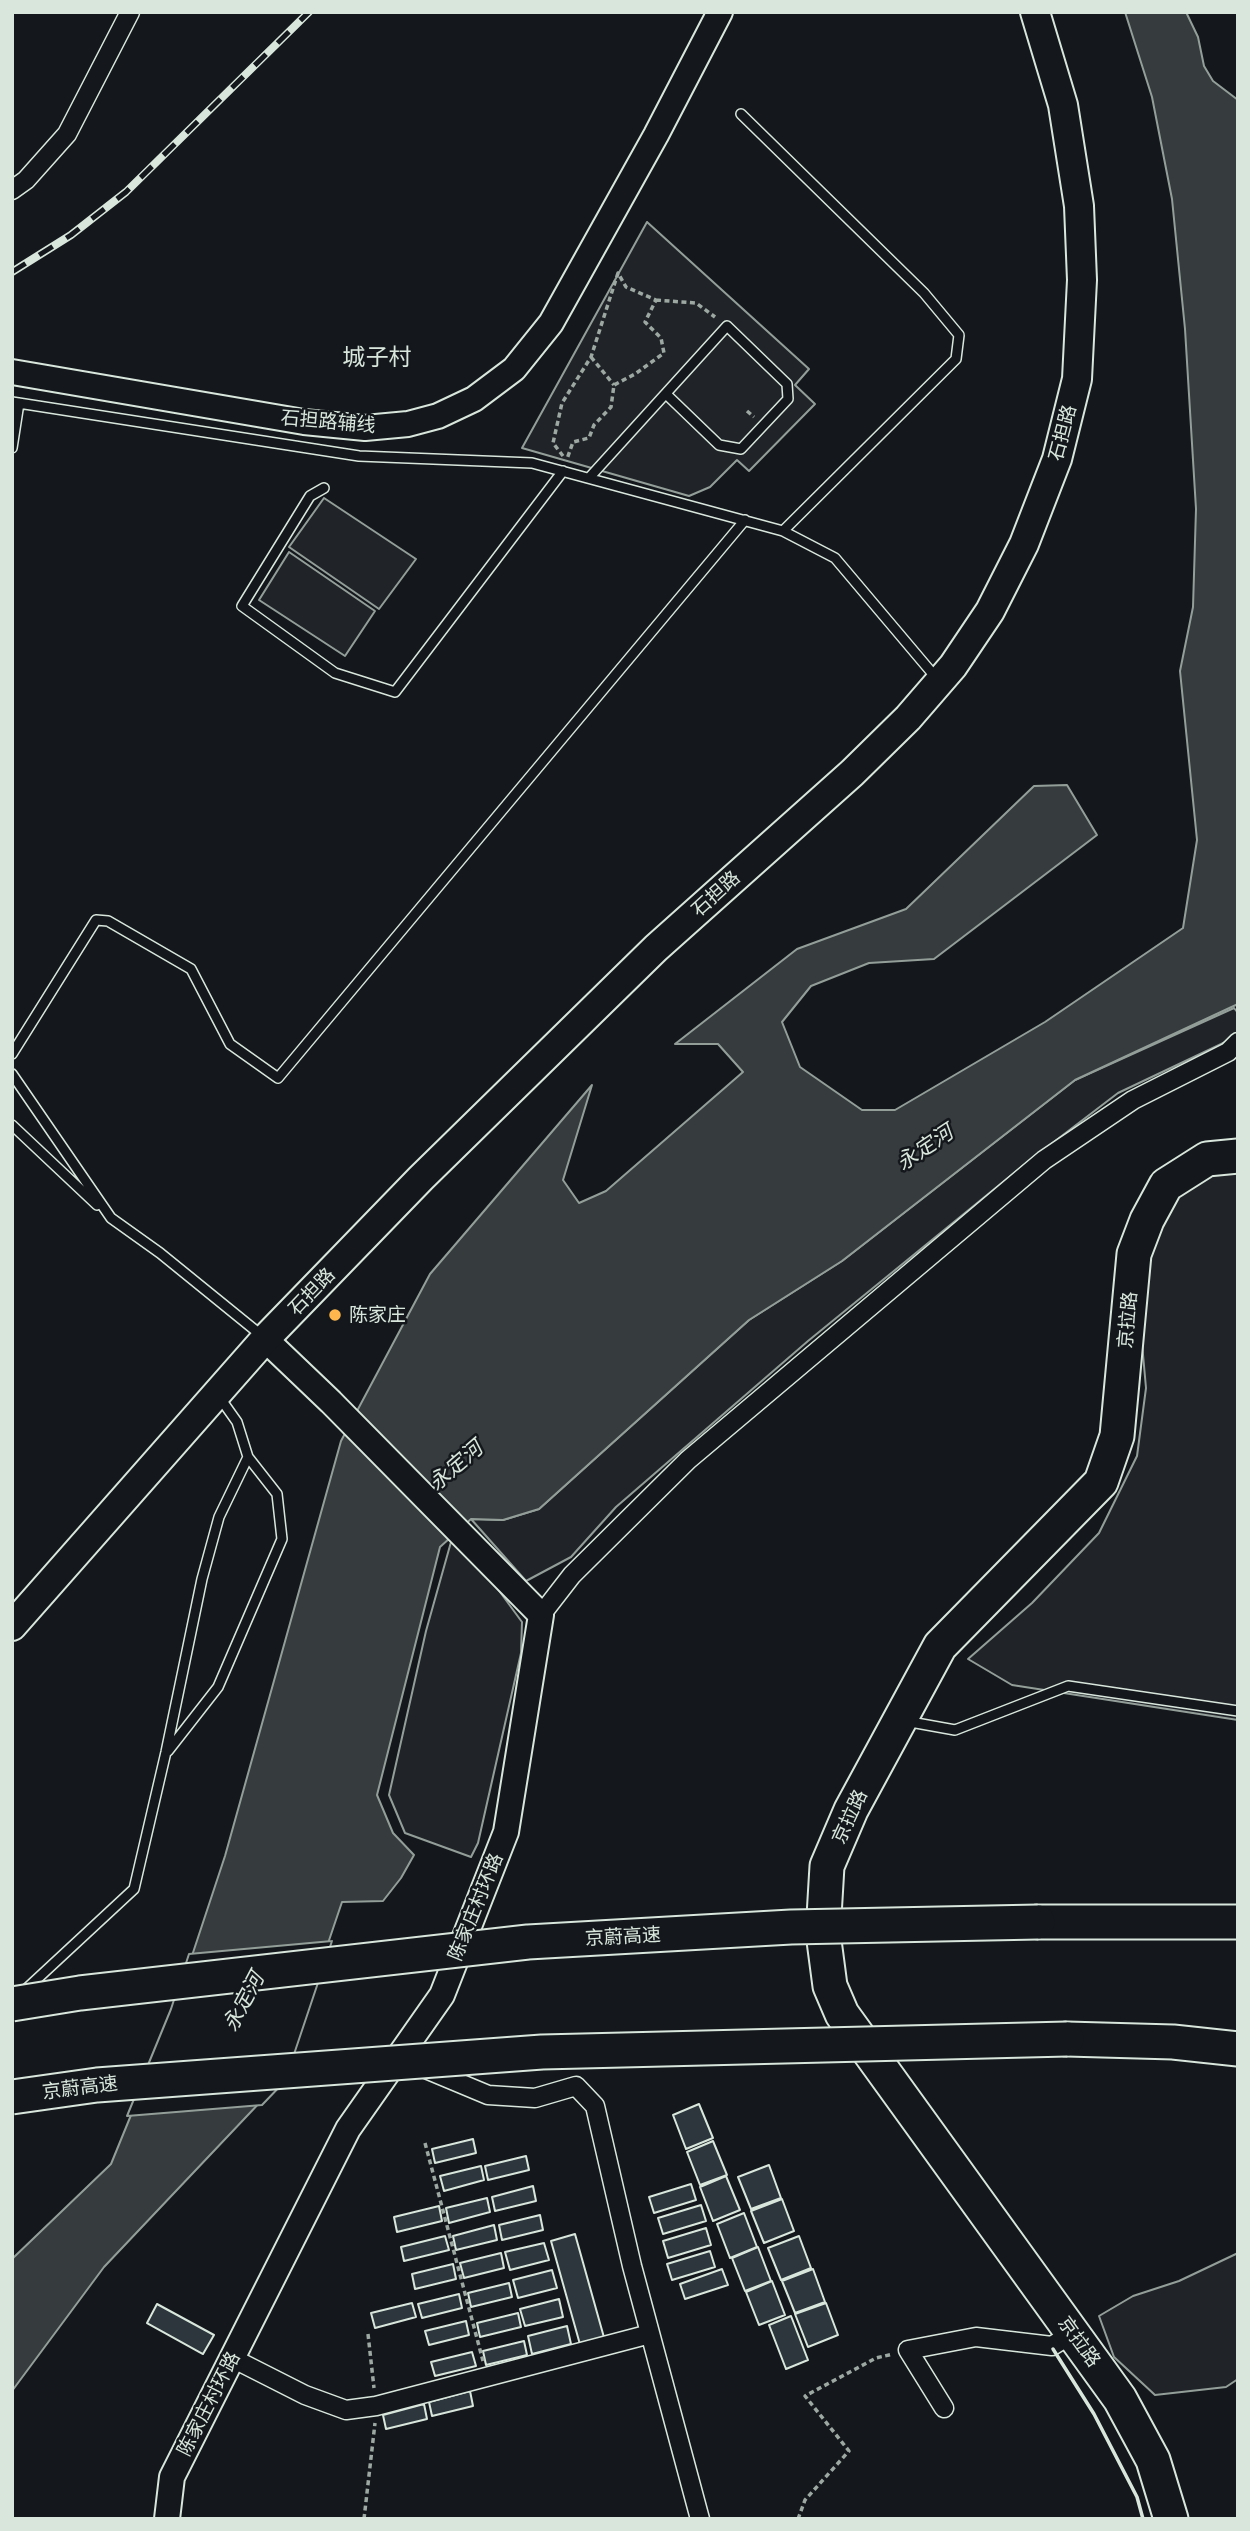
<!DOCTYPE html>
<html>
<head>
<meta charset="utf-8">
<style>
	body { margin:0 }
	#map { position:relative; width:1250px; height:2531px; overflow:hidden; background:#14181c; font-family:"Crimson Pro",serif }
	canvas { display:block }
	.frame { position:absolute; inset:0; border:14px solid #d8e6dc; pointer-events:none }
</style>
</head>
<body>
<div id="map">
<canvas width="1250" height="2531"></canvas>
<div class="frame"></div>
</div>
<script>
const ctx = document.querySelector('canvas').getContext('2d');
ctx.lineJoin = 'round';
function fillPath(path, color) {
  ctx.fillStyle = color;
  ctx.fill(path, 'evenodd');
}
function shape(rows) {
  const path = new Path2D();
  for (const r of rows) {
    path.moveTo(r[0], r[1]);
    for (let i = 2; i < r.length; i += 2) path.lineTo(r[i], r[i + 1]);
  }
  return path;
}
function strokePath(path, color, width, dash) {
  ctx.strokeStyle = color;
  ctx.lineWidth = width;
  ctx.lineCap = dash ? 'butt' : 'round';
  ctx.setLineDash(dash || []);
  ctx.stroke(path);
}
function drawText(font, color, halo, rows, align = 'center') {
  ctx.font = font + ' "Crimson Pro","Noto Sans SC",serif';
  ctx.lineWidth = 5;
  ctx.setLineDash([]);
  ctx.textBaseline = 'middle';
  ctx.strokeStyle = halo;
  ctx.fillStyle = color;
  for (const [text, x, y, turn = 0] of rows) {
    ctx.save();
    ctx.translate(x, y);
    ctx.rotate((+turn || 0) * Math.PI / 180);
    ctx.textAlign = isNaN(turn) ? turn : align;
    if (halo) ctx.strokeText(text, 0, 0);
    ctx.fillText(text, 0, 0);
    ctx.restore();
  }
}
const green = shape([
	[647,222,809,369,795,385,815,404,749,471,737,460,710,487,689,496,522,448,647,222],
	[324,498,416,559,379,609,289,547,324,498],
	[289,552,375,611,345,656,259,600,289,552],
	[1234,1008,1238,1013,1238,1036,1118,1093,1025,1164,808,1341,616,1507,571,1557,526,1581,471,1519,503,1520,539,1509,749,1320,842,1261,1075,1080,1234,1008],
	[1238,1165,1238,1720,1012,1685,968,1659,1032,1603,1099,1533,1137,1456,1146,1388,1139,1310,1150,1246,1179,1189,1238,1165],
	[451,1542,489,1577,522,1622,521,1653,478,1843,471,1857,405,1833,389,1795,426,1631,451,1542],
	[1238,2253,1238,2379,1226,2387,1155,2395,1114,2357,1099,2316,1133,2296,1179,2281,1238,2253]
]);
const water = shape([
	[1125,12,1186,12,1198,37,1204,66,1213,81,1238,100,1238,1004,1075,1080,842,1261,749,1320,539,1509,503,1520,471,1519,440,1547,377,1795,393,1833,414,1855,401,1878,383,1901,342,1902,282,2079,104,2267,12,2391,12,2259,111,2164,174,2010,225,1856,341,1441,430,1274,592,1085,563,1180,579,1203,606,1191,743,1072,718,1044,675,1044,797,949,906,909,1034,786,1067,785,1097,835,934,959,869,963,811,986,782,1022,800,1067,862,1110,895,1110,1045,1022,1183,928,1197,840,1180,671,1193,607,1196,509,1185,329,1172,199,1152,97,1125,12]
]);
const pier = shape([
	[332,1941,285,2081,262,2105,127,2116,171,2009,189,1954,332,1941]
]);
const building = shape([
	[699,2104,713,2138,686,2149,673,2115,699,2104],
	[473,2139,476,2153,435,2163,432,2149,473,2139],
	[713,2141,727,2175,700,2185,687,2152,713,2141],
	[526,2156,529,2170,488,2180,485,2166,526,2156],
	[769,2165,781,2198,751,2209,738,2177,769,2165],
	[481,2166,484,2180,444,2191,440,2176,481,2166],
	[726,2176,740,2210,713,2221,700,2187,726,2176],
	[691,2184,696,2200,654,2213,649,2197,691,2184],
	[533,2186,536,2201,495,2211,492,2197,533,2186],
	[487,2198,490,2212,449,2223,446,2208,487,2198],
	[782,2199,794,2231,764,2243,751,2211,782,2199],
	[701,2205,706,2221,663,2234,658,2218,701,2205],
	[439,2206,442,2221,397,2232,394,2217,439,2206],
	[744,2213,757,2247,730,2258,717,2224,744,2213],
	[540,2215,543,2230,502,2240,499,2225,540,2215],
	[494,2225,497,2240,456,2250,453,2236,494,2225],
	[706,2228,711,2245,668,2258,663,2241,706,2228],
	[575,2234,605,2341,581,2348,551,2241,575,2234],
	[445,2236,449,2250,404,2261,401,2247,445,2236],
	[799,2236,811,2268,781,2280,768,2248,799,2236],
	[544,2243,549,2260,510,2270,505,2252,544,2243],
	[758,2247,771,2281,745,2291,732,2258,758,2247],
	[710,2251,715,2267,672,2280,667,2264,710,2251],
	[501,2253,504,2268,464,2278,460,2263,501,2253],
	[453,2264,456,2279,415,2289,412,2274,453,2264],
	[722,2269,728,2285,685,2299,680,2284,722,2269],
	[813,2269,825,2302,795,2313,782,2281,813,2269],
	[552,2270,557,2288,518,2298,513,2280,552,2270],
	[772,2281,785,2315,759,2325,746,2292,772,2281],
	[509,2283,512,2297,471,2307,468,2293,509,2283],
	[459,2294,462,2308,422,2318,418,2304,459,2294],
	[559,2299,563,2317,525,2326,520,2309,559,2299],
	[412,2303,416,2317,375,2328,371,2313,412,2303],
	[826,2303,838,2335,808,2347,795,2314,826,2303],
	[157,2304,214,2335,203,2354,147,2323,157,2304],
	[518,2313,521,2327,480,2337,477,2323,518,2313],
	[791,2316,808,2360,786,2369,769,2325,791,2316],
	[466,2321,469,2335,429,2345,425,2331,466,2321],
	[567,2326,571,2344,532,2354,528,2336,567,2326],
	[524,2341,527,2355,486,2365,483,2351,524,2341],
	[472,2352,476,2366,435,2376,431,2362,472,2352],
	[470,2391,473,2406,432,2416,429,2402,470,2391],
	[424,2404,427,2419,386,2429,383,2415,424,2404]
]);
const path = shape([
	[656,300,696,303,715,317],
	[591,357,614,385],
	[747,411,754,417],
	[563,456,553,443,562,403,591,357,618,273,626,287,656,300,645,322,661,338,664,353,635,374,614,385,611,407,594,425,589,438,573,442,567,459],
	[425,2143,483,2361],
	[368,2334,374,2388],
	[364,2519,375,2423],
	[798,2519,805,2500,849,2451,805,2396,876,2358,893,2354]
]);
const lane = shape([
	[741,114,924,293,959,335,956,359,783,531],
	[12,402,359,456,532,463,783,531,835,558,938,680],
	[12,448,19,403],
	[589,478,727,326,787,384,788,399,741,449,719,445,666,394],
	[324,488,310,496,242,606,335,673,395,692,563,471],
	[12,1054,96,920,108,921,191,969,230,1044,278,1078,745,520],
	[12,1074,111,1218,160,1253,261,1335],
	[12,1125,97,1205],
	[905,1721,955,1730,1068,1686,1238,1711],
	[168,1751,218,1687,282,1539,277,1494,248,1457],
	[23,1992,134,1889,166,1752,202,1579,219,1517,248,1457,237,1422,220,1398]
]);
const street = shape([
	[12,190,26,180,67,134,130,12],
	[541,1615,572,1575,688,1460,1044,1160,1133,1100,1228,1052,1238,1042],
	[421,2067,488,2095,535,2098,576,2086,595,2106,632,2266,700,2519],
	[232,2358,305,2395,346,2410,376,2406,650,2334],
	[944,2408,908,2350,976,2337,1052,2346,1073,2333]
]);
const secondary = shape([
	[12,372,304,422,365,428,408,424,438,416,474,399,514,369,551,323,656,135,720,12],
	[167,2519,172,2477,348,2129,442,1995,506,1832,541,1615,331,1402,265,1339]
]);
const primary = shape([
	[12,1626,265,1339,421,1178,656,948,852,773,908,718,953,666,990,611,1024,544,1057,459,1077,379,1082,280,1079,206,1063,105,1035,12]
]);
const highway = shape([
	[1038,1922,1238,1922],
	[1067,2039,1173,2042,1238,2049],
	[1171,2519,1153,2460,1120,2399,842,2014,830,1986,823,1933,827,1866,851,1810,940,1646,1101,1482,1117,1436,1134,1254,1147,1220,1166,1185,1207,1159,1238,1156]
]);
const rail = shape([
	[12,272,71,235,126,192,309,12]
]);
const highwayBridge = shape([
	[12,2004,80,1993,528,1942,791,1927,1038,1922],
	[12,2097,97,2085,542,2052,1067,2039]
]);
const wall = shape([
	[1053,2349,1094,2414,1137,2497,1143,2519]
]);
const markers = [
	[335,1315,7,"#ffb74d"]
];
const streetNames = [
	["石担路辅线",328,422,5],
	["石担路",1063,433,-75],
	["石担路",716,894,-42],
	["石担路",312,1292,-46],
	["京拉路",1128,1320,-85],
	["京拉路",850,1817,-65],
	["陈家庄村环路",476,1907,-68],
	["京蔚高速",623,1937,-3],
	["京蔚高速",80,2088,-7],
	["京拉路",1079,2342,54],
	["陈家庄村环路",209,2404,-63]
];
const poiNames = [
	["陈家庄",349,1315]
];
const waterNames = [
	["永定河",925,1148,-34],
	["永定河",456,1466,-41],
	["永定河",244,2002,-62]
];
const quarterNames = [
	["城子村",377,358]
];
fillPath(green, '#202428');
strokePath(green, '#939e99', 2);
fillPath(water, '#363b3e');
strokePath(water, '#939e99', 2);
fillPath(pier, '#14181c');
strokePath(pier, '#939e99', 2);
fillPath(building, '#2c363c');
strokePath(building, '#d8e6dc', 2);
strokePath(lane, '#d8e6dc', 12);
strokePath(street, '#d8e6dc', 21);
strokePath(secondary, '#d8e6dc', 28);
strokePath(primary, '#d8e6dc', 32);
strokePath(highway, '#d8e6dc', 37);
strokePath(path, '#9da8a2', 3.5, [5, 3.5]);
strokePath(lane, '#14181c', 9);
strokePath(street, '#14181c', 18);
strokePath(secondary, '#14181c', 24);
strokePath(primary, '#14181c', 28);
strokePath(highway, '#14181c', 33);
strokePath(rail, '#d8e6dc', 8);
strokePath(rail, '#14181c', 5, [16]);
strokePath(highwayBridge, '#d8e6dc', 37, []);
strokePath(highwayBridge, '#14181c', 33);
strokePath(wall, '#d8e6dc', 3.5);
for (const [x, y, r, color] of markers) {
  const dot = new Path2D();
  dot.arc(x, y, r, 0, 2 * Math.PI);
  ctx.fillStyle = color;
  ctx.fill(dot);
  strokePath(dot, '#14181c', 2.5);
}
drawText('19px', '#d8e6dc', '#14181c', streetNames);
drawText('19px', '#d8e6dc', '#14181c', poiNames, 'left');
drawText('italic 21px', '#d8e6dc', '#14181c', waterNames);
drawText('23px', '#d8e6dc', '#14181c', quarterNames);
</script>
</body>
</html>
